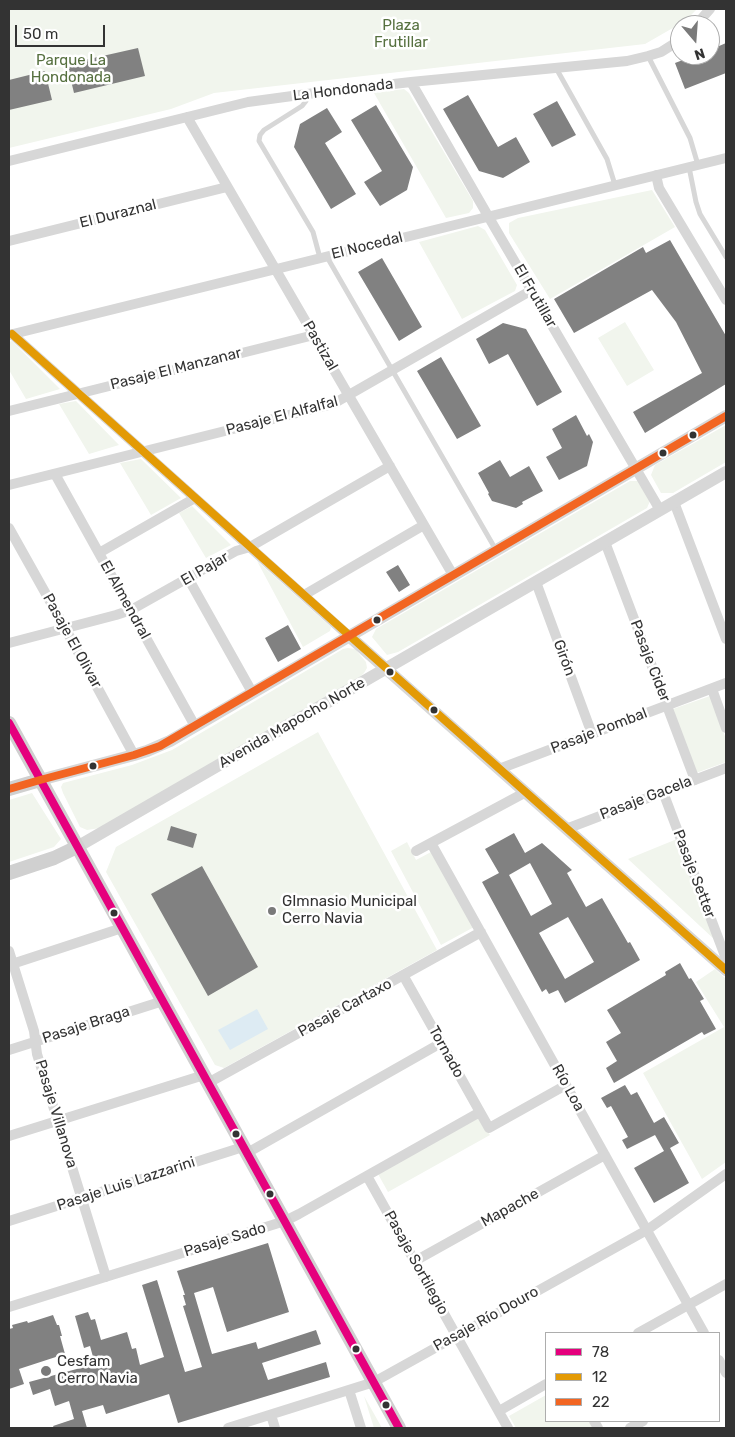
<!DOCTYPE html>
<html>
<head>
<meta charset="utf-8">
<style>
	body { margin:0 }
	#map { position:relative; width:735px; height:1437px; overflow:hidden; background:#fff; font-family:Rubik,sans-serif }
	canvas { display:block }
	.frame { position:absolute; inset:0; border:10px solid #333; pointer-events:none }
	.legend { position:absolute; left:545px; top:1332px; width:175px; height:90px; box-sizing:border-box; background:#fff; border:1px solid #adadad; margin:0; padding:6px 9px; list-style:none; font-size:15px; color:#333 }
	.legend li { display:flex; align-items:center; gap:10px; height:25px }
	.legend b { width:25px; border:1px solid #adadad }
	.north { position:absolute; left:670px; top:15px; width:50px; height:50px; box-sizing:border-box; background:#fff; border:1px solid #adadad; border-radius:50%; rotate:162deg; font-size:14px; font-weight:700; line-height:20px; text-align:center; color:#333 }
	.north::after { content:''; display:block; margin:auto; width:18px; height:22px; background:#7a7a7a; clip-path:polygon(50% 0,100% 100%,50% 72%,0 100%) }
	.scale { position:absolute; left:15px; top:25px; width:90px; height:22px; box-sizing:border-box; border:2px solid #333; border-top:0; padding-left:6px; font-size:15px; line-height:18px; white-space:nowrap; color:#333; -webkit-text-stroke:4px #fff; paint-order:stroke }
</style>
</head>
<body>
<div id="map">
<canvas width="735" height="1437"></canvas>
<div class="frame"></div>
<ul class="legend">
<li><b style="height:6px;background:#e5007d"></b>78</li>
<li><b style="height:6px;background:#e39a05"></b>12</li>
<li><b style="height:6px;background:#f26522"></b>22</li>
</ul>
<div class="north">N</div>
<div class="scale">50 m</div>
</div>
<script>
const ctx = document.querySelector('canvas').getContext('2d');
ctx.lineJoin = 'round';
function fillPath(path, color) {
  ctx.fillStyle = color;
  ctx.fill(path, 'evenodd');
}
function shape(rows) {
  const path = new Path2D();
  for (const r of rows) {
    path.moveTo(r[0], r[1]);
    for (let i = 2; i < r.length; i += 2) path.lineTo(r[i], r[i + 1]);
  }
  return path;
}
function strokePath(path, color, width, dash) {
  ctx.strokeStyle = color;
  ctx.lineWidth = width;
  ctx.lineCap = dash ? 'butt' : 'round';
  ctx.setLineDash(dash || []);
  ctx.stroke(path);
}
function drawText(font, color, halo, rows, align = 'center') {
  ctx.font = font + ' Rubik,sans-serif';
  ctx.lineWidth = 5;
  ctx.setLineDash([]);
  ctx.textBaseline = 'middle';
  ctx.strokeStyle = halo;
  ctx.fillStyle = color;
  for (const [text, x, y, turn = 0] of rows) {
    ctx.save();
    ctx.translate(x, y);
    ctx.rotate((+turn || 0) * Math.PI / 180);
    ctx.textAlign = isNaN(turn) ? turn : align;
    if (halo) ctx.strokeText(text, 0, 0);
    ctx.fillText(text, 0, 0);
    ctx.restore();
  }
}
const green = shape([
	[9,9,697,9,685,21,645,44,214,93,171,109,9,148],
	[404,89,409,93,473,201,473,208,469,213,446,218,374,93],
	[652,190,675,227,550,299,509,233,509,223,518,218],
	[478,226,485,230,517,285,515,291,462,319,419,242],
	[625,322,654,370,627,386,598,338],
	[12,341,60,389,26,399,9,370,9,342],
	[76,401,119,445,89,454,59,404],
	[726,425,726,462,673,493,661,493,651,475,655,465],
	[141,459,181,498,151,515,120,463],
	[630,481,639,481,650,501,647,508,398,652,387,655,372,637,376,629],
	[192,506,231,545,206,558,179,513],
	[257,561,331,627,330,631,303,647],
	[348,648,355,649,366,662,367,668,364,673,359,678,100,828,87,830,80,827,63,793,61,787,63,783,132,765,172,750,343,649],
	[710,696,726,739,726,762,696,773,673,709],
	[318,732,437,950,224,1068,215,1065,106,872,116,847],
	[32,793,61,839,54,847,9,862,9,800],
	[677,839,715,940,628,859],
	[407,842,416,860,433,851,474,927,441,945,391,851],
	[715,969,726,979,726,1162,702,1179,643,1073,724,1027,696,982],
	[478,1118,490,1135,388,1192,378,1174],
	[546,1395,546,1421,589,1421,592,1428,516,1428,509,1416],
	[364,1396,382,1428,374,1428]
]);
const water = shape([
	[257,1009,268,1029,230,1050,218,1030]
]);
const building = shape([
	[726,43,726,73,685,89,675,63,696,55,710,55,710,50],
	[138,48,145,76,74,93,67,64],
	[45,71,52,100,9,110,9,80],
	[468,95,498,147,516,137,530,162,503,178,479,171,443,109],
	[557,101,576,135,552,147,533,114],
	[376,105,413,167,407,190,380,206,364,182,382,171,351,120],
	[327,108,342,132,325,143,356,194,331,209,294,147,300,124],
	[670,240,726,336,726,384,645,433,633,412,702,373,676,322,652,290,574,333,554,299,643,247,646,253],
	[382,258,422,327,399,341,358,272],
	[503,323,526,329,562,392,537,406,508,354,489,364,476,339],
	[441,357,481,426,457,439,417,371],
	[576,415,587,436,589,434,593,442,587,466,559,480,546,457,562,448,552,429],
	[500,460,510,477,529,466,543,491,522,502,523,504,516,508,492,501,488,494,489,493,478,473],
	[398,565,410,585,399,592,386,572],
	[288,625,301,649,278,662,265,638],
	[171,826,197,834,193,848,167,840],
	[514,833,525,853,542,843,572,870,567,873,586,907,602,898,628,943,630,942,640,960,565,1003,558,990,549,994,546,989,542,992,482,882,499,873,485,849],
	[530,863,552,904,531,916,509,875],
	[568,917,594,962,565,979,539,933],
	[202,866,258,967,208,996,151,894],
	[680,963,689,979,691,978,704,999,700,1001,716,1029,704,1035,702,1032,614,1083,606,1068,617,1061,606,1042,621,1033,607,1010,666,975,665,972],
	[625,1085,631,1095,637,1092,654,1123,664,1117,679,1143,670,1148,689,1183,654,1203,634,1168,664,1151,655,1135,627,1149,622,1140,628,1137,611,1106,607,1108,601,1098],
	[268,1243,289,1312,227,1332,213,1287,194,1293,212,1354,256,1342,258,1349,316,1330,321,1344,262,1363,268,1380,326,1362,330,1377,178,1423,169,1394,106,1414,103,1405,82,1411,87,1428,54,1428,53,1426,74,1419,69,1401,55,1406,50,1389,33,1395,29,1382,95,1364,90,1346,84,1348,75,1316,88,1312,91,1320,95,1319,101,1340,127,1332,132,1349,136,1348,140,1365,164,1357,142,1285,157,1280,185,1372,202,1367,183,1306,186,1305,183,1295,185,1295,177,1271],
	[53,1315,57,1325,59,1325,62,1336,60,1336,65,1354,19,1369,24,1384,9,1389,9,1329,13,1328,12,1325,27,1321,28,1323]
]);
const service = shape([
	[648,56,690,138,698,165],
	[556,68,607,159,615,185],
	[307,94,306,101,302,106,264,130,260,135,259,141,313,232,320,258],
	[689,167,696,202,700,214,726,257],
	[327,257,496,550]
]);
const minor = shape([
	[696,25,710,9],
	[411,82,495,228,660,510],
	[187,117,453,575],
	[9,161,248,102,307,94,411,82,627,61,648,56,661,52,680,40],
	[656,175,659,188,726,300],
	[9,241,227,187],
	[12,334,349,636],
	[9,335,726,158],
	[9,411,314,335],
	[55,474,195,726],
	[9,485,333,404,532,290],
	[674,502,726,639],
	[9,528,65,628,134,755],
	[605,542,695,780],
	[99,553,195,498],
	[188,578,252,692],
	[536,582,592,734],
	[304,595,424,525],
	[9,643,116,615,131,610,236,551,250,547,390,466],
	[712,689,726,728],
	[499,769,726,683],
	[663,792,725,956],
	[566,829,726,768],
	[431,843,704,1333],
	[416,851,526,792],
	[9,951,34,1031,37,1054,106,1277],
	[9,965,122,928],
	[403,975,489,1128,566,1085],
	[9,1050,163,1001],
	[208,1083,481,932],
	[9,1136,204,1075],
	[247,1153,441,1043],
	[367,1176,508,1428],
	[9,1221,243,1147],
	[415,1261,605,1155],
	[9,1307,285,1221,299,1214,480,1112],
	[638,1333,726,1284],
	[719,1360,726,1373],
	[349,1390,361,1428],
	[499,1411,546,1384],
	[271,1415,275,1428],
	[594,1421,598,1428],
	[228,1428,374,1382,647,1230,726,1174],
	[630,1428,643,1421]
]);
const tertiary = shape([
	[349,636,726,970],
	[40,780,134,755,147,751,170,741,726,416],
	[77,847,726,472]
]);
const secondary = shape([
	[9,723,399,1428],
	[9,789,40,780],
	[9,873,54,858,77,847]
]);
const bus1 = shape([
	[9,723,399,1428]
]);
const bus2 = shape([
	[12,334,341,628,726,970]
]);
const bus3 = shape([
	[9,789,40,780,134,755,160,746,726,416]
]);
const markers = [
	[693,435,4.5,"#333"],
	[663,453,4.5,"#333"],
	[377,620,4.5,"#333"],
	[390,672,4.5,"#333"],
	[434,710,4.5,"#333"],
	[93,766,4.5,"#333"],
	[272,911,5,"#7a7a7a"],
	[114,913,4.5,"#333"],
	[236,1134,4.5,"#333"],
	[270,1194,4.5,"#333"],
	[356,1349,4.5,"#333"],
	[46,1371,6,"#7a7a7a"],
	[386,1405,4.5,"#333"]
];
const parkNames = [
	["Plaza",401,26],
	["Frutillar",401,43],
	["Parque La",71,61],
	["Hondonada",71,78]
];
const streetNames = [
	["La Hondonada",343,90,-7],
	["El Duraznal",118,214,-14],
	["El Nocedal",367,246,-14],
	["El Frutillar",535,296,60],
	["Pastizal",320,346,60],
	["Pasaje El Manzanar",176,369,-14],
	["Pasaje El Alfalfal",282,416,-15],
	["El Pajar",205,569,-30],
	["El Almendral",125,600,61],
	["Pasaje El Olivar",72,641,61],
	["Girón",564,658,70],
	["Pasaje Cider",650,661,69],
	["Avenida Mapocho Norte",292,723,-30],
	["Pasaje Pombal",599,731,-21],
	["Pasaje Gacela",646,798,-21],
	["Pasaje Setter",694,874,69],
	["Pasaje Cartaxo",345,1008,-29],
	["Pasaje Braga",86,1025,-18],
	["Tornado",446,1052,61],
	["Río Loa",568,1088,61],
	["Pasaje Villanova",56,1114,73],
	["Pasaje Luis Lazzarini",126,1184,-18],
	["Mapache",510,1208,-29],
	["Pasaje Sado",225,1240,-17],
	["Pasaje Sortilegio",416,1263,61],
	["Pasaje Río Douro",486,1319,-29]
];
const poiNames = [
	["GImnasio Municipal",282,902],
	["Cerro Navia",282,919],
	["Cesfam",57,1362],
	["Cerro Navia",57,1379]
];
fillPath(green, '#f1f5ed');
fillPath(water, '#ddebf3');
fillPath(building, '#818181');
strokePath(service, '#d7d7d7', 5);
strokePath(minor, '#d7d7d7', 10);
strokePath(tertiary, '#d7d7d7', 12);
strokePath(secondary, '#d0d0d0', 14);
strokePath(bus1, '#e5007d', 8);
strokePath(bus2, '#e39a05', 8);
strokePath(bus3, '#f26522', 8);
for (const [x, y, r, color] of markers) {
  const dot = new Path2D();
  dot.arc(x, y, r, 0, 2 * Math.PI);
  ctx.fillStyle = color;
  ctx.fill(dot);
  strokePath(dot, '#fff', 2);
}
drawText('15px', '#56703f', '#fff', parkNames);
drawText('15px', '#333', '#fff', streetNames);
drawText('15px', '#333', '#fff', poiNames, 'left');
</script>
</body>
</html>
